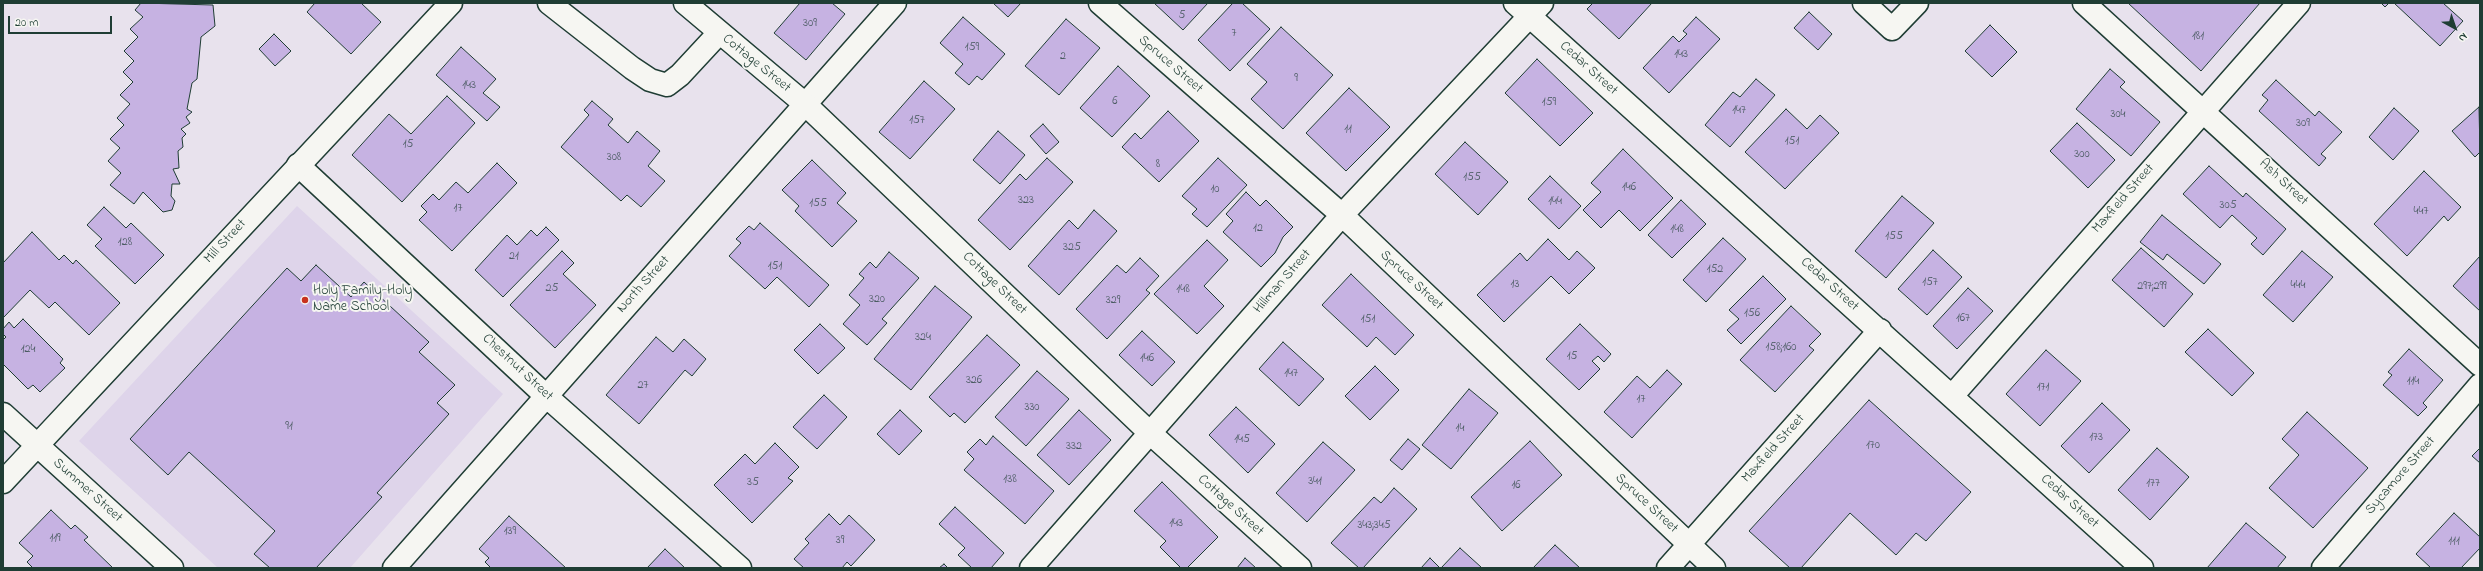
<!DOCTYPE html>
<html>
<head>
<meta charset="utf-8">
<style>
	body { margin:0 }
	#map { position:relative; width:2483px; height:571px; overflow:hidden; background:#e8e2ed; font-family:"Indie Flower",sans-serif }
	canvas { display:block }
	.frame { position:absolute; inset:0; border:4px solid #1f3d34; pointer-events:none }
	.north { position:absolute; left:2435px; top:8px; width:40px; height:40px; -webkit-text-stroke:3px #f6f6f2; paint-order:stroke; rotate:140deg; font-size:11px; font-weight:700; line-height:16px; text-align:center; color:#1f3d34 }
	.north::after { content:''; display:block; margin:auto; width:14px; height:18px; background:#1f3d34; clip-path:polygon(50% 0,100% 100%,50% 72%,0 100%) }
	.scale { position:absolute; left:8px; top:16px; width:104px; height:18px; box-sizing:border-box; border:2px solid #1f3d34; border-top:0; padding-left:5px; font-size:12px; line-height:14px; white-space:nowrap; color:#1f3d34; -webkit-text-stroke:3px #f6f6f2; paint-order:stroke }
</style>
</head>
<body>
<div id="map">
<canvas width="2483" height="571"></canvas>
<div class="frame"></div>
<div class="north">N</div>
<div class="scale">20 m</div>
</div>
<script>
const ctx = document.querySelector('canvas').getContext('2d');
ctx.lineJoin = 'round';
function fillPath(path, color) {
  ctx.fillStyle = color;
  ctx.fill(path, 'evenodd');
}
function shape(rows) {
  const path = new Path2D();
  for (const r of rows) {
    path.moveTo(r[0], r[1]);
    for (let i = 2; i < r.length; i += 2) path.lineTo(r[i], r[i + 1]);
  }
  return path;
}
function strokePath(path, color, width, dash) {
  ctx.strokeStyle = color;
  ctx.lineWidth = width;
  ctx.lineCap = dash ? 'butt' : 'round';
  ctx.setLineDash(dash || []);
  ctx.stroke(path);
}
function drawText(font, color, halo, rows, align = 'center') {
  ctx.font = font + ' "Indie Flower",sans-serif';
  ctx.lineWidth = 4;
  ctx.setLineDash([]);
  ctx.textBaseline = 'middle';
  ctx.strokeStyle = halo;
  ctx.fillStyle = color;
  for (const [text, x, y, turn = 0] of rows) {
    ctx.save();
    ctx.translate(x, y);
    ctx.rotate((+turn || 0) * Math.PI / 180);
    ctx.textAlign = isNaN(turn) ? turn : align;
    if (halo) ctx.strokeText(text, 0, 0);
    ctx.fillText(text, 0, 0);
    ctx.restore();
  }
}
const built = shape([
	[297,206,503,394,350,568,218,568,79,441]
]);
const building = shape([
	[141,3,213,5,215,26,201,37,197,79,192,83,187,109,192,112,186,117,190,123,181,129,186,134,182,138,183,147,178,151,179,168,173,169,180,184,172,184,171,196,175,201,172,210,163,212,143,192,134,204,110,185,121,173,108,161,120,148,110,139,124,125,117,118,130,104,120,95,133,82,123,72,134,61,124,51,138,37,130,29,143,17,135,10,141,3],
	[315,3,361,3,381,22,351,54,307,12,315,3],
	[800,3,832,3,845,14,806,60,774,33,800,3],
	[993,3,1021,3,1008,17,993,3],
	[1154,3,1208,3,1183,30,1154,3],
	[1233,3,1242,3,1270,29,1230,71,1198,40,1233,3],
	[1593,3,1652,3,1619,39,1587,9,1593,3],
	[2128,3,2260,3,2201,71,2128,3],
	[2381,3,2389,3,2385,7,2381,3],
	[2394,3,2443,3,2463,21,2440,46,2394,3],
	[1809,12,1832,34,1818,50,1794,28,1809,12],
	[963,17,1005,54,982,80,977,76,969,85,955,73,963,64,940,43,963,17],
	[1696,17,1720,39,1669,93,1643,68,1673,36,1679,42,1687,34,1683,31,1696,17],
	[1066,19,1100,48,1059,95,1025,66,1066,19],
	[1990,25,2017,52,1992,77,1965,51,1990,25],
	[1281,27,1333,75,1283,129,1251,99,1267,82,1247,64,1281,27],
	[274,34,291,51,275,66,259,49,274,34],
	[461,47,496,79,483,93,500,107,487,121,436,75,461,47],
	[1537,59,1593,113,1560,146,1505,93,1537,59],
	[1118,66,1150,96,1112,137,1080,108,1118,66],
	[2110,69,2125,82,2120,87,2160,122,2131,156,2076,109,2110,69],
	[1756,79,1775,95,1730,147,1705,125,1733,92,1740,97,1756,79],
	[2276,80,2315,116,2319,111,2342,132,2321,154,2326,158,2319,166,2259,111,2268,100,2262,95,2276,80],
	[924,81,955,109,910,159,879,132,924,81],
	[1349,88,1390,127,1346,171,1306,133,1349,88],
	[447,96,475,123,402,202,352,155,389,114,411,134,447,96],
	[592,101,613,119,608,125,628,143,637,131,660,151,648,166,665,181,641,207,627,195,621,201,561,147,589,115,584,110,592,101],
	[2479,107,2480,152,2475,157,2452,131,2479,107],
	[2394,108,2419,131,2393,160,2369,137,2394,108],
	[1786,109,1807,129,1820,115,1839,133,1785,189,1745,152,1786,109],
	[1168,111,1199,141,1159,182,1122,147,1135,133,1141,139,1168,111],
	[2077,123,2115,160,2088,188,2050,151,2077,123],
	[1043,124,1059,142,1046,154,1030,136,1043,124],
	[998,131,1025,155,1000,184,973,160,998,131],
	[1465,142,1508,182,1478,215,1435,174,1465,142],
	[1623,149,1673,198,1640,231,1619,210,1601,228,1583,210,1601,192,1591,183,1623,149],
	[1047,158,1073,182,1010,250,978,220,1020,174,1026,180,1047,158],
	[1218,158,1247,185,1207,227,1192,214,1197,209,1182,196,1218,158],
	[812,160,846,193,837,203,857,221,832,247,795,211,799,206,782,190,812,160],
	[497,163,517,183,452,251,419,220,427,212,421,206,433,194,439,200,456,182,468,193,497,163],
	[2209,166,2243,197,2246,193,2286,229,2263,255,2251,244,2257,238,2232,215,2220,228,2183,194,2209,166],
	[2424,171,2461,207,2448,221,2444,216,2407,256,2374,224,2424,171],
	[1550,176,1581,206,1559,229,1528,199,1550,176],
	[1246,192,1260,206,1266,200,1293,227,1283,237,1275,253,1261,267,1223,232,1233,221,1226,214,1246,192],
	[1902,196,1934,223,1886,278,1855,251,1902,196],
	[1681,200,1706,224,1672,258,1648,235,1681,200],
	[104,207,126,228,131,223,164,255,135,284,95,246,102,239,87,225,104,207],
	[1094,210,1117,231,1059,295,1028,266,1069,220,1078,229,1094,210],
	[2162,215,2221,264,2204,284,2167,254,2163,260,2140,242,2162,215],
	[760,223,829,285,809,307,777,277,765,289,729,256,741,243,736,239,749,226,754,230,760,223],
	[546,227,559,240,503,297,475,270,507,235,517,245,531,230,537,236,546,227],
	[32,232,59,260,64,255,73,264,76,260,120,303,89,335,55,302,49,308,30,290,3,318,3,263,32,232],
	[1723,238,1746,259,1706,302,1683,280,1723,238],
	[1548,239,1569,260,1577,251,1595,268,1569,294,1551,276,1504,322,1477,295,1520,253,1527,261,1548,239],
	[1207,240,1228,260,1204,286,1224,306,1197,334,1154,294,1207,240],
	[2141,248,2193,294,2164,327,2112,280,2141,248],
	[1933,250,1962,277,1927,315,1898,289,1933,250],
	[562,251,574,263,563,274,596,305,555,348,510,305,562,251],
	[2302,251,2333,277,2293,322,2263,295,2302,251],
	[889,252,919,278,882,319,887,323,867,345,843,324,860,305,849,295,864,278,859,274,870,262,876,268,889,252],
	[2480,256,2480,311,2453,286,2480,256],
	[1140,258,1159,276,1146,290,1150,293,1107,339,1076,309,1117,265,1126,273,1140,258],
	[316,265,351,297,364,282,429,342,419,352,455,385,437,403,449,414,377,493,382,497,316,568,270,568,254,554,275,531,189,452,168,475,130,439,287,268,301,281,316,265],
	[1351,274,1414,335,1395,355,1376,337,1367,347,1322,305,1351,274],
	[1763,276,1786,299,1741,344,1727,330,1739,319,1729,310,1763,276],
	[935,286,972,317,911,390,874,359,935,286],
	[1968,288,1993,311,1957,349,1933,326,1968,288],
	[1791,306,1821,334,1809,346,1814,350,1775,392,1740,360,1791,306],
	[23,319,63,359,60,363,65,368,40,392,33,385,28,389,3,364,3,340,6,337,3,334,3,329,9,322,14,328,23,319],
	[820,324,845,348,818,374,794,350,820,324],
	[1580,324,1611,354,1604,362,1598,356,1592,361,1600,369,1579,390,1546,359,1580,324],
	[2208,329,2254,373,2232,396,2185,352,2208,329],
	[1142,331,1175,362,1152,386,1119,355,1142,331],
	[987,335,1020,365,965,423,954,413,950,417,929,397,987,335],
	[656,337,673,352,684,339,706,359,692,376,685,370,639,424,606,395,656,337],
	[1283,342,1324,379,1299,406,1259,369,1283,342],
	[2409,349,2443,380,2423,403,2427,407,2418,416,2383,385,2392,375,2388,372,2409,349],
	[2046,350,2081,381,2040,426,2006,394,2046,350],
	[1375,366,1399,390,1370,420,1345,396,1375,366],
	[1667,370,1682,384,1632,438,1604,412,1637,376,1650,388,1667,370],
	[1037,371,1069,399,1026,446,995,417,1037,371],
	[1469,389,1498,413,1451,469,1422,445,1469,389],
	[824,395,847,417,817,449,793,427,824,395],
	[1869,400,1971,492,1926,541,1916,533,1896,555,1850,513,1801,568,1790,568,1749,531,1869,400],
	[2102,403,2130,430,2089,473,2061,446,2102,403],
	[1236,407,1275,444,1248,473,1209,435,1236,407],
	[900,410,922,431,899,455,877,434,900,410],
	[1079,410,1111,440,1069,485,1037,455,1079,410],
	[2307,412,2368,468,2313,528,2269,488,2299,455,2282,439,2307,412],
	[993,436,1054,491,1025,524,964,470,974,459,967,452,980,439,986,445,993,436],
	[1408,439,1420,449,1402,470,1390,460,1408,439],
	[1530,441,1562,475,1502,531,1471,497,1530,441],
	[1323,442,1355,470,1307,522,1276,493,1323,442],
	[775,443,799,467,788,478,793,481,752,523,714,485,745,454,755,464,775,443],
	[2157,448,2189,477,2150,520,2118,490,2157,448],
	[2480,448,2480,463,2472,456,2480,448],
	[1162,482,1218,537,1187,568,1181,568,1160,547,1166,541,1134,511,1162,482],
	[1394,488,1417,509,1363,568,1359,568,1331,543,1374,497,1381,503,1394,488],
	[955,507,1004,553,991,568,972,568,958,555,965,548,939,524,955,507],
	[51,510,71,529,75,525,88,537,84,540,113,568,33,568,27,562,33,556,19,543,51,510],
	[2454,513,2480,537,2480,548,2461,568,2431,568,2416,554,2454,513],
	[829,514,840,525,849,515,875,540,851,566,847,562,842,568,804,568,794,559,809,543,805,539,829,514],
	[509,516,566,568,491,568,485,562,489,558,479,549,509,516],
	[2246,523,2286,557,2277,568,2207,568,2246,523],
	[1555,545,1580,568,1533,568,1555,545],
	[1460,548,1481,567,1479,568,1441,568,1460,548],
	[665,549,685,568,647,568,665,549],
	[1245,558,1256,568,1237,568,1245,558],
	[1430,558,1440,568,1421,568,1430,558],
	[944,564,948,568,939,568,944,564]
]);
const minor = shape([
	[549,3,632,68,650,80,667,85,680,75,719,33],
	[1100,3,1342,215,1714,568],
	[1515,3,2142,568],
	[1864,3,1892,29,1917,3],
	[2084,3,2480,365],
	[298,165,546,396,740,568],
	[1952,396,2299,3],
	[394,568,895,3],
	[1031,568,1342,215,1542,3],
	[1668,568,1880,330],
	[2323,568,2480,385]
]);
const major = shape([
	[685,3,805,104,1150,433,1300,568],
	[3,414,172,568],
	[3,482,451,3]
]);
const markers = [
	[305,300,4,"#c8321e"]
];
const numberNames = [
	["5",1182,16],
	["309",810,24],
	["7",1234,34],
	["181",2198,37],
	["159",972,48],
	["143",1681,55],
	["2",1063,57],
	["9",1296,79],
	["143",469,86],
	["6",1115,102],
	["159",1549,103],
	["147",1739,111],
	["304",2118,115],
	["157",917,121],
	["309",2303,124],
	["11",1348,130],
	["151",1792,142],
	["15",408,145],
	["300",2082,155],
	["308",614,158],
	["8",1158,165],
	["155",1472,178],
	["146",1629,188],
	["10",1215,190],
	["323",1026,201],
	["144",1555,202],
	["155",818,204],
	["305",2228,206],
	["17",458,209],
	["447",2421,212],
	["12",1258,229],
	["148",1677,230],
	["155",1894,237],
	["128",125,243],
	["325",1072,248],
	["21",514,257],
	["151",775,267],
	["152",1715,270],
	["157",1930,283],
	["13",1515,285],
	["444",2298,286],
	["297;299",2152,287],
	["25",552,289],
	["148",1183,290],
	["320",877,300],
	["329",1113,301],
	["156",1752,314],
	["167",1963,319],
	["151",1368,320],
	["324",923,338],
	["158;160",1781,348],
	["124",28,350],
	["15",1572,357],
	["146",1147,359],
	["147",1291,374],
	["326",974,381],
	["114",2413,382],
	["27",643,386],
	["171",2043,388],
	["17",1641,400],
	["330",1032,408],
	["91",289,427],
	["14",1460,429],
	["173",2096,438],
	["145",1242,440],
	["170",1873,446],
	["332",1074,447],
	["138",1010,480],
	["341",1315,482],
	["35",753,483],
	["177",2153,484],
	["16",1516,486],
	["143",1176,524],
	["343;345",1374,526],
	["139",510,532],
	["119",55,539],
	["39",840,541],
	["111",2454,542]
];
const streetNames = [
	["Cottage Street",756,64,39],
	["Spruce Street",1170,65,41],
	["Cedar Street",1588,69,42],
	["Ash Street",2283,183,43],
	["Maxfield Street",2124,199,-49],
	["Mill Street",226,242,-47],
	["Spruce Street",1411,281,43],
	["Hillman Street",1283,282,-49],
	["Cottage Street",994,284,44],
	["North Street",644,285,-48],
	["Cedar Street",1829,285,42],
	["Chestnut Street",517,368,43],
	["Maxfield Street",1774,449,-48],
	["Sycamore Street",2401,476,-49],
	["Summer Street",87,491,42],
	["Cedar Street",2069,502,42],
	["Spruce Street",1646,504,43],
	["Cottage Street",1230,506,42]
];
const poiNames = [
	["Holy Family-Holy",313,292],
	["Name School",313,308]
];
fillPath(built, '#ded4ea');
fillPath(building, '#c6b2e2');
strokePath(building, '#1f3d34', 1);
strokePath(minor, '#1f3d34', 25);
strokePath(major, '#1f3d34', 25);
strokePath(minor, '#f6f6f2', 22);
strokePath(major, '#f6f6f2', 22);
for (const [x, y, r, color] of markers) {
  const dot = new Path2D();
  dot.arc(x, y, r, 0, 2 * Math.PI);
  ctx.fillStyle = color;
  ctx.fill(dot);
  strokePath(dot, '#f6f6f2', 1.5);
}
drawText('12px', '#495a60', null, numberNames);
drawText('14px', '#1f3d34', '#f6f6f2', streetNames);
drawText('14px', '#1f3d34', '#f6f6f2', poiNames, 'left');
</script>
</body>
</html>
